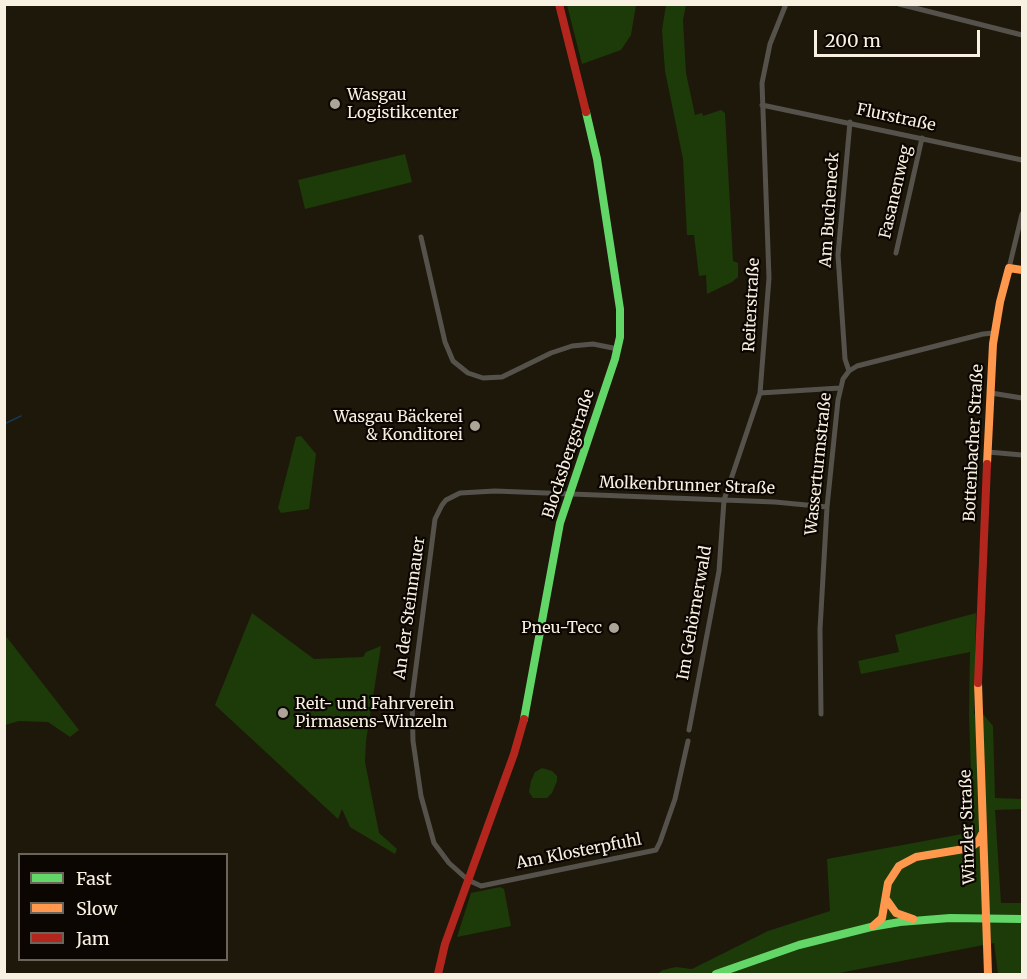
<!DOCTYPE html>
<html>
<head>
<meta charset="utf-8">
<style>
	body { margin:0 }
	#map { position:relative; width:1027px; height:979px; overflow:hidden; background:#1e180b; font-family:Merriweather,serif }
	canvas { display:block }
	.frame { position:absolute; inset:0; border:6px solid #f8f0e1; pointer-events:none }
	.legend { position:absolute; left:18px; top:853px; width:210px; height:108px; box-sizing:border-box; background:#0b0601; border:2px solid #6a645b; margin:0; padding:8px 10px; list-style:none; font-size:18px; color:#f8f0e1 }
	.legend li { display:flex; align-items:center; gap:12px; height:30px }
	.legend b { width:30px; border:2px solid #6a645b }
	.scale { position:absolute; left:814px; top:30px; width:166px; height:27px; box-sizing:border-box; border:3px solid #f8f0e1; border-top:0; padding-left:8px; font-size:18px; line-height:21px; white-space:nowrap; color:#f8f0e1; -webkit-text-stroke:4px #0b0601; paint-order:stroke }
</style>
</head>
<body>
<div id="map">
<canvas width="1027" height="979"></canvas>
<div class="frame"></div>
<ul class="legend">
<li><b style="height:8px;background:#63d668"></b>Fast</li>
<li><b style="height:8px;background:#ff974d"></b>Slow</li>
<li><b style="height:8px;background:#b3261e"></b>Jam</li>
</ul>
<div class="scale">200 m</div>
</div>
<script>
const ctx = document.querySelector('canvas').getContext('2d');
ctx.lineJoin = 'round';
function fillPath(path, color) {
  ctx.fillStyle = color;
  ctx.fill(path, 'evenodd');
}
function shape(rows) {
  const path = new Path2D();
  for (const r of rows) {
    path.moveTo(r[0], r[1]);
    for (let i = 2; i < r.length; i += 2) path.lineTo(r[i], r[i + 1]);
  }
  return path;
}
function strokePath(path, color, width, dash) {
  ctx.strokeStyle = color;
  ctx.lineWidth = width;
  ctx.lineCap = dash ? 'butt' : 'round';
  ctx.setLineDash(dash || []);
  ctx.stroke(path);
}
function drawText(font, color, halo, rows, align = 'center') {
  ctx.font = font + ' Merriweather,serif';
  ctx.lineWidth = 4.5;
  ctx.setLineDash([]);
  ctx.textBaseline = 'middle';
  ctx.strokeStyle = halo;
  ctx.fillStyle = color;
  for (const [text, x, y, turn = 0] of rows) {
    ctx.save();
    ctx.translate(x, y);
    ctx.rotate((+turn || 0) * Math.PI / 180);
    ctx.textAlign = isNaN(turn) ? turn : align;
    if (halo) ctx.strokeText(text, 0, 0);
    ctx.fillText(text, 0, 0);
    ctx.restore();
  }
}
const green = shape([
	[567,5,636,5,631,35,621,50,582,64],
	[666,5,686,5,683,20,686,73,695,115,702,113,703,116,721,110,725,113,733,261,738,263,738,277,732,282,707,294,706,275,699,276,694,235,687,235,683,159,665,71,662,30],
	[405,154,412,182,305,209,298,180],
	[301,436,316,454,309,509,281,513,278,508,296,437],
	[252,613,314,659,363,657,366,652,381,646,366,741,365,762,379,833,397,849,395,854,350,827,342,809,338,819,215,705],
	[976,613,974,714,983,714,993,726,995,798,1022,799,1022,809,995,810,1001,903,1022,903,1022,974,998,974,994,943,834,974,657,974,663,970,676,967,692,969,768,931,830,911,827,859,973,832,969,714,970,652,861,674,858,661,899,652,895,635],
	[5,635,79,730,70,737,48,722,19,721,5,725],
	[542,768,552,771,557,776,557,781,552,793,547,798,533,798,529,792,531,781,535,772],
	[500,887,504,889,511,926,457,937,471,893]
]);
const stream = shape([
	[4,424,21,416]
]);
const street = shape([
	[899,4,1022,35],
	[762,105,1022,160],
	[421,237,445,342,453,361,468,373,483,378,502,377,551,353,572,346,593,344,618,349],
	[896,253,922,138],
	[1009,268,1022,214],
	[849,371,845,359,838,255,850,122],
	[760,393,840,388],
	[991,393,1022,398],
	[988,452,1022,455],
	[821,714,820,629,827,507,838,400,843,379,849,371,857,366,983,334,994,333],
	[689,730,719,571,724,500,760,393,769,278,762,83,770,44,786,4],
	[688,741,675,799,660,842,656,850,481,886,468,880,449,863,434,843,421,796,413,741,412,698,435,519,442,505,446,500,460,493,495,491,775,502,827,507]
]);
const fast = shape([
	[524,719,560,523,615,359,620,337,620,309,597,159,586,112],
	[716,974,799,945,871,927,900,922,950,918,1022,919]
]);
const slow = shape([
	[987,464,993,344,1000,302,1009,268,1022,270],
	[978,683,988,974],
	[886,899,896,913,913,919],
	[873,926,882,918,888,883,899,866,916,857,970,848,978,842,982,834]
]);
const jam = shape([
	[559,4,586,112],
	[978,683,987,464],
	[438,974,445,944,514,754,524,719]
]);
const markers = [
	[335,104,6,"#aca496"],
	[475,426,6,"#aca496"],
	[614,628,6,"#aca496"],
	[283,713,6,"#aca496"]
];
const poiNames = [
	["Wasgau",347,95],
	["Logistikcenter",347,113],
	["Wasgau Bäckerei",463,417,"right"],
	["& Konditorei",463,435,"right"],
	["Pneu-Tecc",602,628,"right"],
	["Reit- und Fahrverein",295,704],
	["Pirmasens-Winzeln",295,722]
];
const streetNames = [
	["Flurstraße",896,118,12],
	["Fasanenweg",896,192,-77],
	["Am Bucheneck",830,210,-86],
	["Reiterstraße",752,305,-87],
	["Bottenbacher Straße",974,443,-87],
	["Blocksbergstraße",569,454,-72],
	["Wasserturmstraße",819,464,-84],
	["Molkenbrunner Straße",687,486,2],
	["An der Steinmauer",410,608,-82],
	["Im Gehörnerwald",695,613,-80],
	["Winzler Straße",968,827,-92],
	["Am Klosterpfuhl",579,852,-11]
];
fillPath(green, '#1d3a09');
strokePath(stream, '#143953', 1.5);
strokePath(street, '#55514b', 5);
strokePath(fast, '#63d668', 8);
strokePath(slow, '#ff974d', 8);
strokePath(jam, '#b3261e', 8);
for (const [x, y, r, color] of markers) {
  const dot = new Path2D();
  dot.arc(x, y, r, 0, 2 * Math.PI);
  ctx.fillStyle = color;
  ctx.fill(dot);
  strokePath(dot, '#0b0601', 2);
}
drawText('16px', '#f8f0e1', '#0b0601', poiNames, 'left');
drawText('16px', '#f8f0e1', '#0b0601', streetNames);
</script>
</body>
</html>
